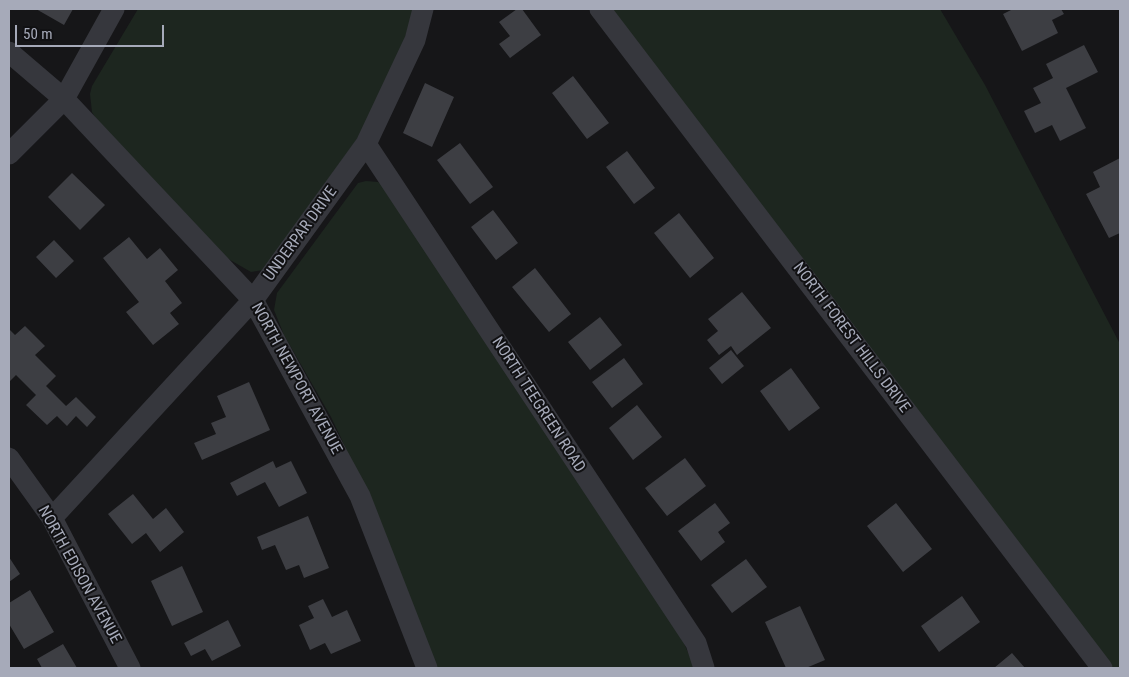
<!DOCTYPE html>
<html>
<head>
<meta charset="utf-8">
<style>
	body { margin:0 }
	#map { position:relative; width:1129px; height:677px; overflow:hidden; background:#161618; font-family:"Roboto Condensed",sans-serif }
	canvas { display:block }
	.frame { position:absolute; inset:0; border:10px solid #a6aab9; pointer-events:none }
	.scale { position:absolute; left:15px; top:25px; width:149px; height:22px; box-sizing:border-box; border:2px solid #a6aab9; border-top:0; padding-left:6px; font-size:15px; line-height:18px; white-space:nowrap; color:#a6aab9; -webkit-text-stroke:4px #111113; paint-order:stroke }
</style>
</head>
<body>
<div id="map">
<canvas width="1129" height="677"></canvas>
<div class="frame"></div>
<div class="scale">50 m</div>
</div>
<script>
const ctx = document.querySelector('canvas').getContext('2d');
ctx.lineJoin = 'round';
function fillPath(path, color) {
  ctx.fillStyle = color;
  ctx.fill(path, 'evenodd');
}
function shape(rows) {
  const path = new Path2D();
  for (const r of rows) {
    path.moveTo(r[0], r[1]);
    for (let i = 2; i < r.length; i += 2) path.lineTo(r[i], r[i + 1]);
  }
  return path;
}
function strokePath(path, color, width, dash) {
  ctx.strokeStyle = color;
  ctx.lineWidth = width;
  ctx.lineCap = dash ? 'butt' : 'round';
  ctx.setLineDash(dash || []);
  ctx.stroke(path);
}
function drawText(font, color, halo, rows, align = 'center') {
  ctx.font = font + ' "Roboto Condensed",sans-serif';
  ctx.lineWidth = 4;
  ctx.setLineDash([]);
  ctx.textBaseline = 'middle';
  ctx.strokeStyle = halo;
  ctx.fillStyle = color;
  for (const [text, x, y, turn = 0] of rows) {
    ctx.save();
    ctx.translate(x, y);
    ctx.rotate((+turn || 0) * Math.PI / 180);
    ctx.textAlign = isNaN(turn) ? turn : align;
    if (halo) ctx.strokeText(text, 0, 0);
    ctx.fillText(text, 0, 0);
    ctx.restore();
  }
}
const green = shape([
	[138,9,414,9,398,60,365,128,263,270,251,272,225,257,97,121,92,112,90,94,92,86],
	[609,9,940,9,985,85,1120,344,1120,668,1111,668],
	[366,181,378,182,385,187,683,641,695,668,434,668,342,440,331,417,284,335,274,310,277,293,358,183]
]);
const building = shape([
	[36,9,73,9,64,25],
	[517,9,522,9,541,35,510,58,499,44,510,36,499,22],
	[1013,9,1061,9,1064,14,1052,20,1058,33,1022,51,1003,14],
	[1084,45,1098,72,1066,88,1086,128,1060,141,1052,125,1035,133,1024,111,1041,103,1033,88,1053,78,1046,64],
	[573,76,609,123,587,139,552,93],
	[425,83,454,97,432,147,403,133],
	[460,143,493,187,470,204,437,160],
	[627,151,655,188,634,204,606,167],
	[1120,158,1120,233,1109,238,1086,194,1100,187,1093,172],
	[72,173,105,205,80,230,48,197],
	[493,210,518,243,496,260,471,227],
	[679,213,714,258,690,278,654,233],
	[129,237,147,259,160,248,178,270,165,281,182,303,170,313,179,324,153,345,126,312,139,302,103,258],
	[54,240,74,261,56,278,36,257],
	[535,268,571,314,549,332,512,287],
	[742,292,771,328,737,355,731,346,719,355,707,340,718,331,708,319],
	[600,317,622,345,590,370,568,342],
	[25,326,45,346,35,355,56,376,46,386,66,406,76,397,96,417,87,427,76,416,67,426,57,416,47,425,26,405,36,395,16,375,9,382,9,329,15,335],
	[731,350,744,366,722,384,709,368],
	[624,358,643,384,612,408,592,382],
	[791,368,820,408,789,431,760,391],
	[249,382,270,430,202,460,194,443,216,434,211,423,226,417,217,396],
	[637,405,662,437,633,460,609,428],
	[685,458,706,486,667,516,645,488],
	[273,461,276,468,291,461,307,493,279,507,265,482,237,496,230,483],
	[133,494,153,519,166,508,184,532,160,552,146,533,132,544,108,514],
	[715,503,730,523,718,532,725,542,701,561,678,531],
	[896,503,932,549,903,572,867,526],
	[308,516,329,568,304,578,299,565,286,570,275,545,262,550,257,537],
	[9,557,20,574,9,582],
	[746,559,767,587,732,613,711,585],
	[182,566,203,612,172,626,151,581],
	[30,590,54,632,24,649,9,624,9,603],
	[962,596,980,622,939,652,921,626],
	[323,599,332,617,347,610,361,641,331,654,325,643,310,650,299,625,314,618,308,606],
	[800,606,825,660,806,668,786,668,765,622],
	[228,620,241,646,212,661,205,649,191,656,184,643],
	[63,644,77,668,42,668,37,659],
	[1012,653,1025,668,994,668]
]);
const minor = shape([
	[600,9,1102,668],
	[9,52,64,99,253,300,360,496,427,668],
	[366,144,696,643,704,668],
	[9,154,64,99,114,9],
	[9,458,52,518,130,668],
	[52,518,253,300,366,144,415,40,423,9]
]);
const streetNames = [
	["UNDERPAR DRIVE",301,234,-54],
	["NORTH FOREST HILLS DRIVE",851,338,53],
	["NORTH NEWPORT AVENUE",296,379,61],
	["NORTH TEEGREEN ROAD",538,405,57],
	["NORTH EDISON AVENUE",79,575,61]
];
fillPath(green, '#1d261f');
fillPath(building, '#3d3e43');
strokePath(minor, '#36373d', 21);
drawText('16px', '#a6aab9', '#111113', streetNames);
</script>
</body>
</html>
